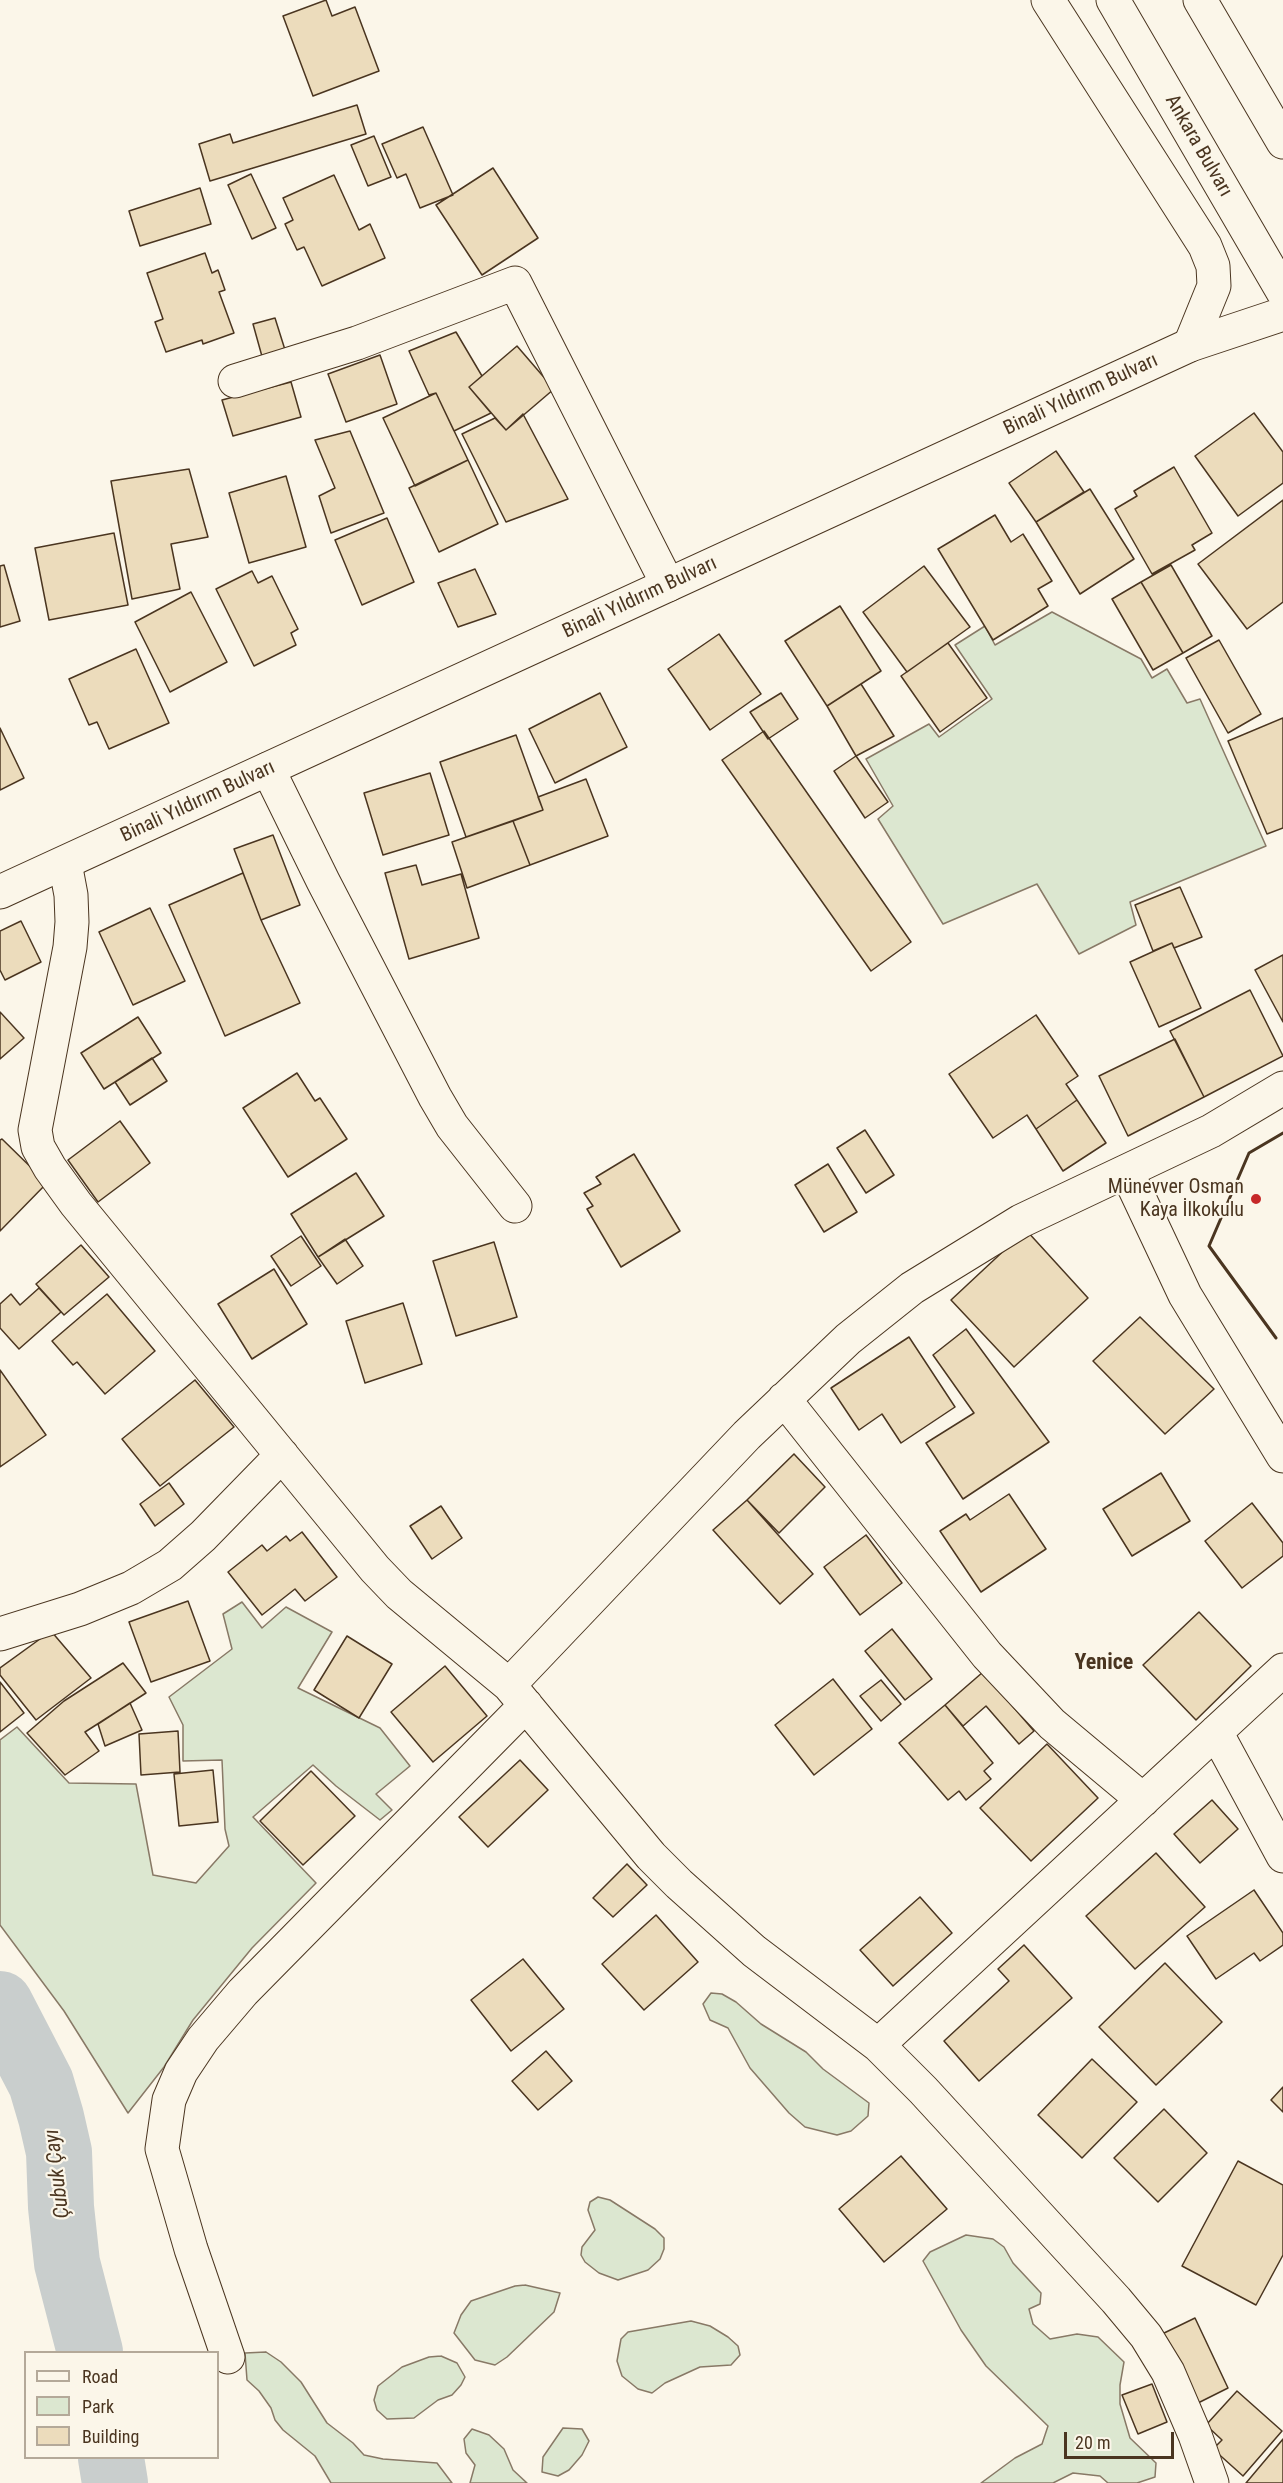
<!DOCTYPE html>
<html>
<head>
<meta charset="utf-8">
<style>
	body { margin:0 }
	#map { position:relative; width:1283px; height:2483px; overflow:hidden; background:#fbf6e9; font-family:"Roboto Condensed",sans-serif }
	canvas { display:block }
	.legend { position:absolute; left:24px; top:2351px; width:195px; height:108px; box-sizing:border-box; background:#fbf6e9; border:2px solid #b4a999; margin:0; padding:8px 10px; list-style:none; font-size:18px; color:#4a3520 }
	.legend li { display:flex; align-items:center; gap:12px; height:30px }
	.legend b { width:30px; border:2px solid #b4a999 }
	.scale { position:absolute; left:1064px; top:2432px; width:110px; height:27px; box-sizing:border-box; border:3px solid #4a3520; border-top:0; padding-left:8px; font-size:18px; line-height:21px; white-space:nowrap; color:#4a3520; -webkit-text-stroke:4px #fbf6e9; paint-order:stroke }
</style>
</head>
<body>
<div id="map">
<canvas width="1283" height="2483"></canvas>
<ul class="legend">
<li><b style="height:8px;background:#fbf6e9"></b>Road</li>
<li><b style="height:16px;background:#dce7d0"></b>Park</li>
<li><b style="height:16px;background:#ecdcbc"></b>Building</li>
</ul>
<div class="scale">20 m</div>
</div>
<script>
const ctx = document.querySelector('canvas').getContext('2d');
ctx.lineJoin = 'round';
function fillPath(path, color) {
  ctx.fillStyle = color;
  ctx.fill(path, 'evenodd');
}
function shape(rows) {
  const path = new Path2D();
  for (const r of rows) {
    path.moveTo(r[0], r[1]);
    for (let i = 2; i < r.length; i += 2) path.lineTo(r[i], r[i + 1]);
  }
  return path;
}
function strokePath(path, color, width, dash) {
  ctx.strokeStyle = color;
  ctx.lineWidth = width;
  ctx.lineCap = dash ? 'butt' : 'round';
  ctx.setLineDash(dash || []);
  ctx.stroke(path);
}
function drawText(font, color, halo, rows, align = 'center') {
  ctx.font = font + ' "Roboto Condensed",sans-serif';
  ctx.lineWidth = 4.5;
  ctx.setLineDash([]);
  ctx.textBaseline = 'middle';
  ctx.strokeStyle = halo;
  ctx.fillStyle = color;
  for (const [text, x, y, turn = 0] of rows) {
    ctx.save();
    ctx.translate(x, y);
    ctx.rotate((+turn || 0) * Math.PI / 180);
    ctx.textAlign = isNaN(turn) ? turn : align;
    if (halo) ctx.strokeText(text, 0, 0);
    ctx.fillText(text, 0, 0);
    ctx.restore();
  }
}
const green = shape([
	[1052,612,1141,659,1152,678,1167,669,1187,703,1200,699,1266,846,1130,902,1136,925,1079,954,1037,884,943,924,878,819,893,806,866,759,929,724,939,737,992,699,955,645,985,626,995,645,1052,612],
	[242,1602,262,1628,286,1607,332,1632,298,1688,380,1728,410,1766,376,1794,392,1810,380,1820,336,1786,313,1765,253,1817,316,1883,252,1948,193,2020,164,2067,128,2113,64,2011,0,1925,0,1740,17,1727,69,1783,136,1784,153,1875,196,1883,229,1846,225,1829,222,1760,183,1761,183,1725,169,1697,232,1649,223,1614,242,1602],
	[711,1993,722,1994,736,2002,761,2024,806,2052,823,2069,869,2103,868,2116,851,2131,837,2135,805,2127,789,2113,750,2068,728,2028,710,2020,703,2004,711,1993],
	[598,2197,610,2200,655,2229,664,2238,664,2249,660,2259,648,2270,618,2280,599,2273,585,2262,581,2255,582,2247,595,2230,588,2210,590,2202,598,2197],
	[966,2235,993,2239,1004,2247,1013,2263,1041,2293,1040,2304,1029,2309,1033,2324,1050,2339,1077,2334,1098,2337,1124,2362,1120,2385,1120,2404,1130,2438,1156,2463,1155,2477,1137,2483,1108,2483,1100,2476,1073,2473,1053,2483,981,2483,1015,2458,1042,2444,1048,2426,986,2366,961,2330,923,2261,930,2252,966,2235],
	[525,2285,560,2293,554,2312,507,2357,495,2365,475,2360,454,2333,461,2315,471,2301,515,2286,525,2285],
	[691,2321,710,2326,728,2337,738,2346,740,2355,731,2365,700,2367,665,2383,652,2393,638,2389,622,2376,617,2361,621,2339,628,2332,691,2321],
	[266,2352,281,2362,301,2382,327,2423,353,2443,364,2455,383,2459,437,2463,452,2483,331,2483,315,2456,283,2430,275,2420,271,2408,259,2391,247,2380,245,2353,266,2352],
	[441,2356,457,2363,465,2377,461,2385,452,2395,438,2400,414,2418,387,2419,377,2410,374,2400,378,2386,402,2367,429,2357,441,2356],
	[563,2428,582,2429,589,2441,582,2455,569,2470,558,2476,542,2472,543,2457,563,2428],
	[472,2429,489,2435,504,2449,513,2470,527,2483,470,2483,475,2465,466,2453,464,2439,472,2429]
]);
const river = shape([
	[0,2004,41,2083,51,2117,59,2152,61,2207,67,2263,90,2352],
	[111,2458,115,2483]
]);
const building = shape([
	[326,0,332,16,355,7,379,71,313,96,283,16,326,0],
	[357,105,366,134,210,181,199,144,230,134,233,143,357,105],
	[423,127,453,195,420,208,406,174,397,178,382,144,423,127],
	[374,136,391,177,368,186,351,145,374,136],
	[493,168,538,238,482,275,436,205,493,168],
	[251,174,276,228,252,239,228,185,251,174],
	[334,175,359,230,370,224,385,258,322,286,304,247,297,250,285,224,293,220,283,198,334,175],
	[200,188,211,224,140,246,129,211,200,188],
	[205,253,212,273,218,270,225,290,219,292,234,333,203,344,202,340,166,352,155,322,163,319,147,273,205,253],
	[275,318,286,353,263,360,253,324,275,318],
	[456,332,482,376,469,387,491,413,454,431,436,393,429,395,409,351,456,332],
	[517,346,554,389,506,430,469,387,517,346],
	[380,355,397,404,346,422,328,374,380,355],
	[291,382,301,417,233,436,222,400,291,382],
	[436,393,468,460,415,486,383,418,436,393],
	[1254,413,1283,452,1283,483,1238,516,1195,456,1254,413],
	[523,414,568,499,506,522,462,434,495,418,506,430,523,414],
	[350,431,384,513,331,533,319,496,335,488,315,440,350,431],
	[1056,451,1084,492,1036,522,1009,483,1056,451],
	[468,460,498,524,439,552,409,488,468,460],
	[1174,467,1212,533,1192,545,1195,550,1152,574,1115,509,1137,496,1134,491,1174,467],
	[189,469,208,537,171,544,180,589,132,599,111,481,189,469],
	[286,476,306,547,249,563,229,493,286,476],
	[1090,489,1134,559,1080,594,1036,522,1090,489],
	[1283,500,1283,602,1247,629,1198,564,1283,500],
	[995,515,1011,542,1023,534,1052,581,1038,589,1048,606,993,640,938,549,995,515],
	[387,518,414,582,362,605,335,540,387,518],
	[114,533,128,605,49,620,35,548,114,533],
	[4,565,20,621,0,627,0,566,4,565],
	[1171,565,1212,636,1183,653,1141,582,1171,565],
	[924,566,970,627,907,672,863,612,924,566],
	[475,569,496,614,458,627,438,583,475,569],
	[252,571,258,583,272,576,298,629,291,633,296,645,254,666,216,589,252,571],
	[1141,582,1183,653,1153,670,1112,599,1141,582],
	[191,592,227,662,170,692,135,622,191,592],
	[840,606,881,671,827,706,785,641,840,606],
	[719,634,761,694,710,730,668,669,719,634],
	[1219,640,1261,714,1228,733,1186,658,1219,640],
	[948,643,987,698,940,732,901,676,948,643],
	[136,649,169,723,109,749,97,722,89,725,69,679,136,649],
	[861,684,894,736,856,756,827,706,861,684],
	[600,693,627,747,555,783,529,729,600,693],
	[781,693,798,719,768,739,750,712,781,693],
	[1283,718,1283,828,1267,834,1228,741,1283,718],
	[0,728,24,778,0,790,0,728],
	[764,731,911,942,871,971,722,760,764,731],
	[516,735,543,810,466,837,440,762,516,735],
	[856,756,888,802,865,818,834,771,856,756],
	[430,773,449,835,383,855,364,793,430,773],
	[586,779,608,836,530,865,513,821,543,810,538,797,586,779],
	[513,821,530,865,467,888,452,842,513,821],
	[273,835,300,905,261,920,234,849,273,835],
	[416,865,422,885,461,874,479,938,409,959,385,873,416,865],
	[243,873,261,920,300,1003,225,1036,169,905,243,873],
	[1180,887,1202,937,1174,948,1172,943,1153,951,1135,905,1180,887],
	[150,908,185,981,133,1005,99,932,150,908],
	[21,921,41,962,5,980,0,970,0,931,21,921],
	[1172,943,1201,1008,1159,1027,1130,962,1172,943],
	[1283,955,1283,1022,1255,970,1283,955],
	[1250,990,1283,1056,1204,1097,1170,1031,1250,990],
	[0,1012,24,1038,0,1059,0,1012],
	[1036,1015,1078,1076,1066,1084,1077,1100,1036,1129,1027,1115,993,1138,949,1074,1036,1015],
	[138,1017,161,1053,104,1089,81,1053,138,1017],
	[1175,1039,1204,1097,1128,1136,1099,1076,1175,1039],
	[152,1058,167,1081,130,1105,115,1082,152,1058],
	[297,1073,315,1101,320,1098,347,1139,288,1177,243,1108,297,1073],
	[1077,1100,1106,1143,1063,1171,1036,1129,1077,1100],
	[120,1121,150,1163,98,1202,68,1160,120,1121],
	[865,1130,894,1175,866,1193,837,1148,865,1130],
	[2,1139,47,1183,0,1231,0,1140,2,1139],
	[634,1154,680,1231,621,1267,587,1209,593,1206,584,1193,601,1184,596,1177,634,1154],
	[828,1164,857,1212,824,1232,795,1185,828,1164],
	[356,1173,384,1216,318,1257,291,1214,356,1173],
	[1026,1230,1088,1298,1014,1367,951,1300,1026,1230],
	[301,1236,321,1266,291,1286,271,1256,301,1236],
	[345,1239,363,1266,337,1284,318,1257,345,1239],
	[494,1242,517,1317,456,1336,433,1261,494,1242],
	[81,1245,109,1277,64,1315,36,1284,81,1245],
	[274,1269,307,1324,252,1359,218,1304,274,1269],
	[39,1288,61,1312,19,1349,0,1328,0,1304,11,1294,20,1305,39,1288],
	[107,1294,155,1351,105,1394,77,1362,73,1365,52,1341,107,1294],
	[403,1303,422,1364,365,1383,346,1321,403,1303],
	[1140,1317,1214,1389,1165,1434,1093,1361,1140,1317],
	[966,1329,1049,1442,963,1499,926,1443,974,1413,933,1355,966,1329],
	[909,1337,955,1407,901,1443,882,1414,859,1430,831,1388,909,1337],
	[0,1370,46,1435,0,1467,0,1370],
	[195,1380,234,1427,160,1486,122,1439,195,1380],
	[794,1454,825,1487,779,1533,747,1500,794,1454],
	[1161,1473,1190,1521,1132,1556,1103,1509,1161,1473],
	[169,1483,184,1504,155,1526,140,1504,169,1483],
	[1009,1494,1046,1549,981,1592,940,1531,966,1514,970,1520,1009,1494],
	[747,1500,813,1574,780,1604,713,1530,747,1500],
	[1252,1503,1283,1543,1283,1556,1242,1588,1205,1541,1252,1503],
	[441,1506,462,1538,432,1559,410,1526,441,1506],
	[302,1532,337,1577,305,1601,295,1589,262,1615,228,1572,262,1545,267,1551,286,1536,290,1541,302,1532],
	[866,1535,902,1583,860,1615,824,1567,866,1535],
	[188,1601,210,1661,151,1682,129,1622,188,1601],
	[1199,1612,1251,1666,1196,1720,1143,1665,1199,1612],
	[892,1629,932,1679,905,1700,865,1651,892,1629],
	[51,1631,91,1678,36,1720,0,1675,0,1668,51,1631],
	[347,1636,392,1664,359,1718,314,1690,347,1636],
	[123,1663,146,1693,85,1732,99,1751,65,1775,27,1733,64,1701,123,1663],
	[445,1666,487,1716,433,1762,391,1712,445,1666],
	[983,1672,1034,1731,1019,1744,986,1706,963,1726,945,1705,983,1672],
	[833,1679,872,1729,814,1775,775,1725,833,1679],
	[881,1680,901,1704,881,1721,860,1696,881,1680],
	[0,1682,24,1713,0,1732,0,1682],
	[130,1703,142,1730,105,1746,98,1724,130,1703],
	[945,1705,993,1763,984,1771,991,1779,966,1800,959,1791,948,1800,899,1743,945,1705],
	[178,1731,180,1772,141,1775,139,1734,178,1731],
	[1047,1744,1098,1798,1031,1861,980,1808,1047,1744],
	[520,1760,548,1790,488,1847,459,1817,520,1760],
	[213,1770,218,1822,179,1826,174,1774,213,1770],
	[311,1771,355,1816,303,1865,260,1821,311,1771],
	[1212,1800,1238,1829,1200,1863,1174,1834,1212,1800],
	[1156,1853,1205,1907,1135,1969,1086,1916,1156,1853],
	[627,1864,647,1885,613,1917,593,1898,627,1864],
	[1254,1890,1283,1933,1283,1945,1260,1961,1254,1953,1216,1979,1187,1936,1254,1890],
	[920,1897,952,1933,893,1986,860,1950,920,1897],
	[656,1915,698,1962,644,2010,602,1964,656,1915],
	[1024,1945,1072,1998,979,2081,944,2041,1009,1981,998,1969,1024,1945],
	[523,1959,564,2009,511,2051,471,2000,523,1959],
	[1165,1963,1222,2022,1156,2085,1099,2027,1165,1963],
	[546,2051,572,2081,538,2110,512,2081,546,2051],
	[1092,2059,1137,2102,1082,2158,1038,2115,1092,2059],
	[1283,2087,1283,2112,1271,2100,1283,2087],
	[1164,2109,1207,2153,1158,2202,1114,2158,1164,2109],
	[901,2156,947,2209,884,2262,839,2209,901,2156],
	[1238,2161,1283,2185,1283,2255,1256,2305,1182,2266,1238,2161],
	[1195,2318,1228,2388,1194,2405,1160,2335,1195,2318],
	[1152,2384,1167,2422,1138,2434,1122,2395,1152,2384],
	[1237,2391,1282,2431,1243,2476,1213,2449,1222,2440,1206,2425,1237,2391],
	[1283,2439,1283,2483,1246,2483,1283,2439]
]);
const minor = shape([
	[1048,0,1205,246,1213,266,1214,286,1190,345],
	[235,381,357,343,515,283,668,585],
	[268,769,323,881,435,1097,452,1126,515,1206],
	[65,863,71,895,72,922,70,947,35,1130,38,1147,50,1168,76,1204,375,1569,399,1594,509,1685,651,1856,679,1884,754,1951,878,2045,923,2090,1116,2300,1146,2336,1168,2372,1195,2435,1212,2483],
	[1127,1172,1185,1295,1283,1456],
	[784,1399,987,1655,1052,1724,1143,1800],
	[0,1634,80,1609,131,1588,170,1565,203,1536,282,1455],
	[509,1685,747,1435,848,1339,912,1288,1021,1221,1211,1131,1283,1088],
	[1216,1732,1283,1856],
	[878,2045,1283,1670],
	[228,2357,191,2249,162,2149,169,2100,181,2072,203,2039,243,1992,526,1705]
]);
const major = shape([
	[1113,0,1283,292],
	[1200,0,1283,142],
	[0,892,1190,345,1283,314]
]);
const wall = shape([
	[1276,1338,1209,1246,1249,1153,1283,1133]
]);
const markers = [
	[1256,1199,6,"#c62828"]
];
const streetNames = [
	["Ankara Bulvarı",1198,146,60],
	["Binali Yıldırım Bulvarı",1081,395,-25],
	["Binali Yıldırım Bulvarı",640,598,-25],
	["Binali Yıldırım Bulvarı",198,802,-25]
];
const poiNames = [
	["Münevver Osman",1244,1188],
	["Kaya İlkokulu",1244,1211]
];
const waterNames = [
	["Çubuk Çayı",58,2174,-97]
];
const quarterNames = [
	["Yenice",1104,1663]
];
fillPath(green, '#dce7d0');
strokePath(green, '#887966', 1.5);
strokePath(river, '#c9cecd', 66);
fillPath(building, '#ecdcbc');
strokePath(building, '#4a3520', 1.5);
strokePath(minor, '#4a3520', 35);
strokePath(major, '#4a3520', 35);
strokePath(minor, '#fbf6e9', 33);
strokePath(major, '#fbf6e9', 33);
strokePath(wall, '#4a3520', 3);
for (const [x, y, r, color] of markers) {
  const dot = new Path2D();
  dot.arc(x, y, r, 0, 2 * Math.PI);
  ctx.fillStyle = color;
  ctx.fill(dot);
  strokePath(dot, '#fbf6e9', 2);
}
drawText('20px', '#4a3520', '#fbf6e9', streetNames);
drawText('20px', '#4a3520', '#fbf6e9', poiNames, 'right');
drawText('italic 21px', '#4a3520', '#fbf6e9', waterNames);
drawText('bold 22px', '#4a3520', '#fbf6e9', quarterNames);
</script>
</body>
</html>
